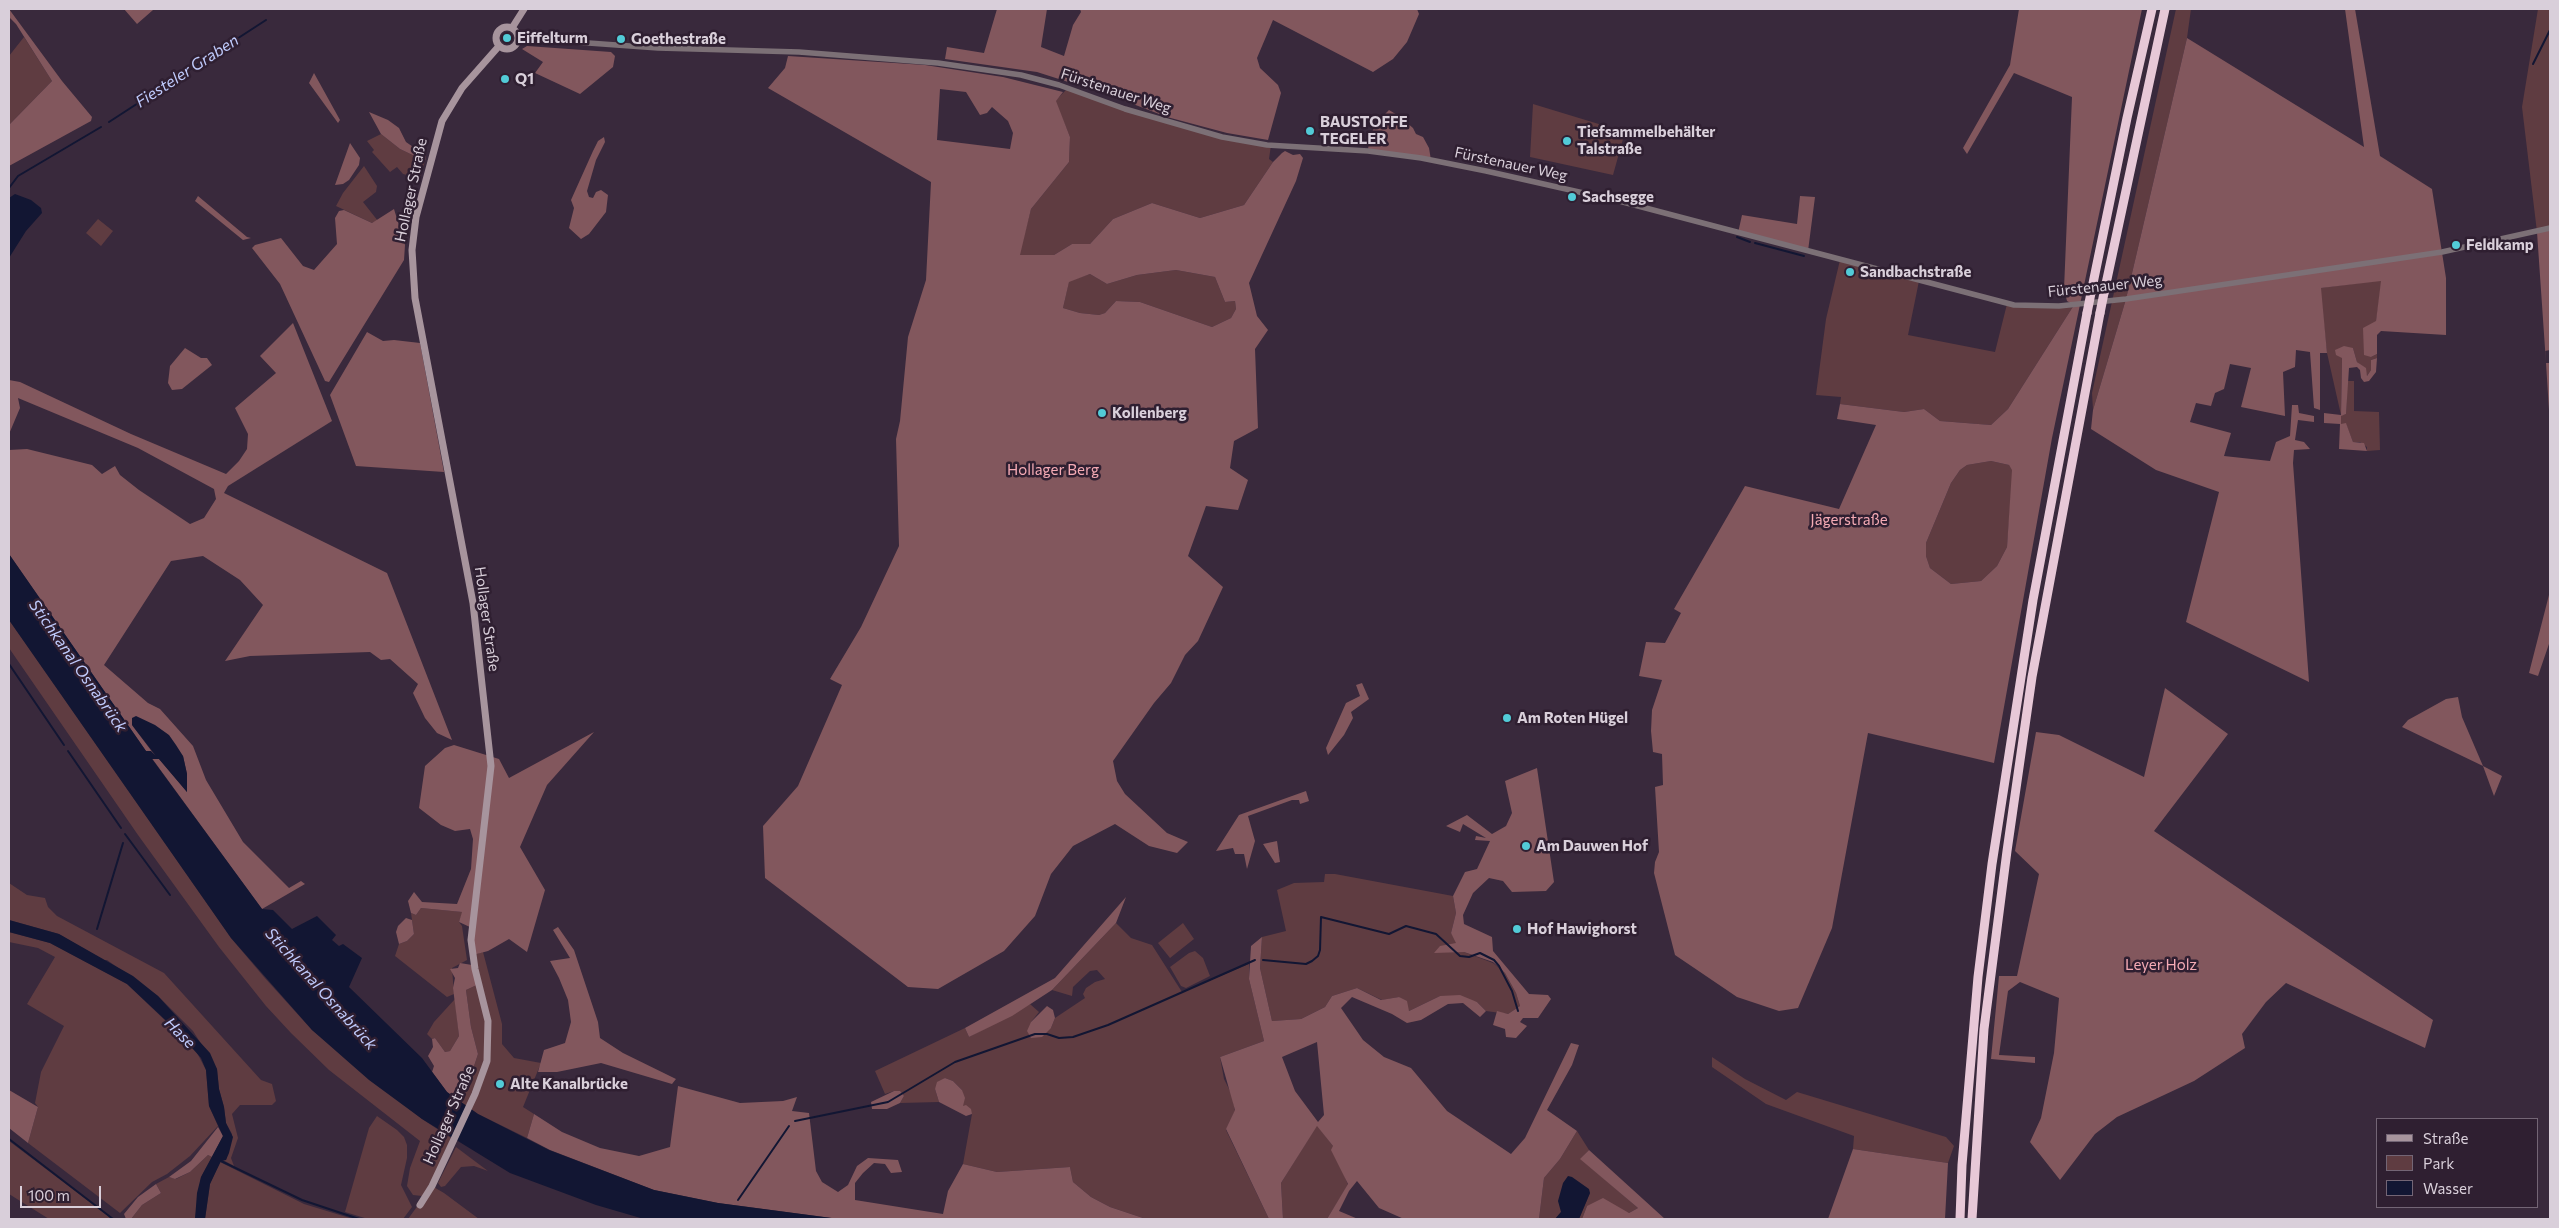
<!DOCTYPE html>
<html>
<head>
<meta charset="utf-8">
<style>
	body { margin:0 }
	#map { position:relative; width:2559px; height:1228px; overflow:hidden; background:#39293c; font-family:Commissioner,sans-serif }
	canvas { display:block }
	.frame { position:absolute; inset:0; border:10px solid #d9cfda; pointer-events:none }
	.legend { position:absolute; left:2376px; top:1118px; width:162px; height:90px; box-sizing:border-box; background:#2f1f31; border:1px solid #736575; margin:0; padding:6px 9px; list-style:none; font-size:15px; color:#d9cfda }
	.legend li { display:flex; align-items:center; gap:10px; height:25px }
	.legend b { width:25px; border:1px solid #736575 }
	.scale { position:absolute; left:20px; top:1186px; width:81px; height:22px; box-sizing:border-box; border:2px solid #d9cfda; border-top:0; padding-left:6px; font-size:15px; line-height:18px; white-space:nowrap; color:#d9cfda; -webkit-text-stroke:4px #2f1f31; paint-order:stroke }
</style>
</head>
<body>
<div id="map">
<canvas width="2559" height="1228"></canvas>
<div class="frame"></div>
<ul class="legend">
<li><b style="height:6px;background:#a7949d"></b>Straße</li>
<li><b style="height:14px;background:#5f3c41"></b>Park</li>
<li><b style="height:14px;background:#121633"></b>Wasser</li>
</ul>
<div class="scale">100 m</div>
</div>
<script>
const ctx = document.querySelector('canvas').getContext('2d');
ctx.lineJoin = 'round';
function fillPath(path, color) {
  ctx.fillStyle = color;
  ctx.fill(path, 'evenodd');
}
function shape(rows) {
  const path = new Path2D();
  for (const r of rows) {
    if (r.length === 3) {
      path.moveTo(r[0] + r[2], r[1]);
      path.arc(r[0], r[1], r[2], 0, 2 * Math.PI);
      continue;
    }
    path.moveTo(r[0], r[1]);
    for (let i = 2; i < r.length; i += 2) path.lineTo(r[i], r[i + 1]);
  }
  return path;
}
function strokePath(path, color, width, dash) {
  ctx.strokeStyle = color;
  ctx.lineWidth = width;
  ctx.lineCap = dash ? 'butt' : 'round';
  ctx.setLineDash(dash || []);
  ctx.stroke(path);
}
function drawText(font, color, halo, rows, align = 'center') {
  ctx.font = font + ' Commissioner,sans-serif';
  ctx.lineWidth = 5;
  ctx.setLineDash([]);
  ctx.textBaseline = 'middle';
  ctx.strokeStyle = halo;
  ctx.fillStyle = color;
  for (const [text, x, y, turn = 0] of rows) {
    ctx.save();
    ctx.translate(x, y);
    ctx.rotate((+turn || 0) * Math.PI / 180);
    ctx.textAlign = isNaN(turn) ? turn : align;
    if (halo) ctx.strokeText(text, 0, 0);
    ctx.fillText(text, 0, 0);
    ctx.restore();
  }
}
const green = shape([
	[2176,9,2191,9,2187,38,2126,299,2093,410,2092,393],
	[2538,9,2550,9,2550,228,2537,232,2522,107],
	[24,37,52,81,9,125,9,56],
	[1068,88,1201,131,1271,145,1269,159,1273,162,1244,205,1200,218,1152,203,1113,219,1090,244,1072,244,1054,255,1019,255,1031,209,1069,162,1070,137,1055,101],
	[1533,104,1625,132,1613,175,1530,157],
	[381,134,400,149,425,161,420,178,403,174,397,167,390,172,372,152,374,150,367,141],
	[364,166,377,186,376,192,363,202,378,221,372,223,336,206,343,193],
	[98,219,113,231,101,246,86,233],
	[1840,260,1919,281,1908,335,1995,352,2007,304,2074,305,2008,409,1991,425,1940,421,1924,409,1904,412,1840,404,1841,397,1816,395,1826,319],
	[1176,270,1215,277,1225,302,1235,301,1236,309,1231,318,1212,327,1140,302,1116,301,1105,313,1099,315,1080,313,1063,308,1069,281,1090,274,1107,284,1137,275],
	[2382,280,2371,357,2377,354,2377,358,2371,360,2371,370,2367,376,2364,368,2357,362,2353,348,2342,357,2341,415,2346,414,2347,381,2354,381,2354,411,2379,412,2380,450,2367,451,2367,447,2360,442,2353,442,2346,424,2340,424,2341,415,2327,353,2320,288],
	[1991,461,2009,465,2013,470,2007,547,1997,566,1981,581,1951,584,1930,568,1926,556,1926,543,1951,483,1960,470,1967,465],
	[9,620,231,938,264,977,312,1030,422,1119,451,1138,431,1183,422,1196,413,1195,407,1186,410,1168,420,1141,329,1070,291,1033,266,1006,219,947,138,835,9,648],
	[1325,874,1335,874,1453,896,1456,913,1451,933,1464,952,1493,963,1505,973,1516,993,1520,1006,1508,1014,1486,1011,1477,1002,1440,996,1409,1011,1399,997,1382,1000,1357,988,1332,996,1325,1007,1301,1019,1272,1021,1260,968,1262,937,1286,931,1277,890,1294,883,1324,882],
	[9,883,27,895,45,898,48,907,57,916,164,973,261,1080,272,1084,276,1101,272,1105,240,1105,232,1114,238,1138,231,1158,234,1166,223,1160,226,1160,232,1134,226,1123,224,1107,219,1089,217,1069,193,1031,158,996,107,960,103,960,59,934,9,920],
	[421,908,463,912,459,922,462,926,467,960,452,968,454,994,447,997,395,956,399,944,407,941,414,934,411,913,416,915],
	[1116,923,1131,938,1152,945,1182,992,1249,964,1249,979,1264,1041,1220,1057,1224,1079,1232,1095,1235,1111,1226,1130,1269,1219,1146,1219,1110,1207,1091,1197,1073,1182,1070,1167,997,1172,963,1164,972,1114,963,1106,962,1090,953,1081,945,1078,935,1089,939,1102,900,1103,904,1096,894,1091,885,1094,875,1071,965,1028,969,1037,1030,1004,1039,1012,1031,1022,1051,1028,1055,1018,1085,998,1083,994,1086,988,1095,982,1105,979,1097,970,1090,971,1073,987,1072,996,1052,990],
	[1183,923,1194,939,1170,958,1158,943],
	[9,932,50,943,127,984,195,1049,206,1070,209,1106,218,1126,190,1156,167,1174,152,1182,120,1213,28,1143,38,1107,35,1103,41,1072,64,1026,27,1004,55,957,38,948,9,942],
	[1195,951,1203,958,1210,976,1186,988,1181,986,1170,967,1189,953],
	[483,952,502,1024,502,1044,514,1058,541,1063,523,1107,534,1114,527,1138,478,1114,458,1100,467,1087,478,1054,471,1027,466,990,479,984,473,955],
	[455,999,459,1036,450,1051,445,1052,435,1038,432,1039,427,1034,434,1022],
	[1712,1057,1745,1079,1786,1100,1797,1092,1946,1137,1954,1146,1948,1163,1853,1149,1854,1136,1766,1104,1712,1067],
	[377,1116,397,1130,404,1137,407,1145,407,1158,401,1185,412,1207,403,1219,368,1219,345,1212,369,1128],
	[1317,1125,1333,1146,1348,1185,1327,1219,1283,1219,1281,1183],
	[1577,1131,1589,1150,1581,1159,1638,1208,1629,1213,1587,1206,1582,1219,1579,1219,1590,1193,1561,1212,1555,1219,1539,1219,1544,1178,1560,1159],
	[9,1141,107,1215,111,1219,49,1219,9,1194],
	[456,1147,488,1171,474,1166,461,1167,445,1186,441,1187,438,1183],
	[208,1155,212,1157,201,1177,195,1219,131,1219,142,1205,161,1193,156,1184,169,1177,176,1179,190,1172],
	[220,1162,304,1204,353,1219,205,1219,210,1184],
	[432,1186,444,1193,479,1219,408,1219]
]);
const forest = shape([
	[9,9,62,81,92,117,91,121,9,166,9,125,52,81,16,24,9,17],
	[124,9,149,9,153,10,137,24],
	[997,9,1047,9,1041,47,1064,56,1073,25,1081,12,1080,9,1417,9,1419,14,1407,42,1393,59,1373,72,1273,20,1257,58,1260,68,1278,85,1281,93,1268,140,1227,133,1167,117,1112,96,1037,72,945,59,947,47,984,53],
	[2019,9,2142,9,2052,438,1994,763,1868,733,1832,928,1798,1008,1779,1011,1737,997,1675,955,1654,873,1655,862,1659,852,1655,787,1663,785,1662,754,1653,752,1651,731,1652,710,1662,680,1639,676,1646,642,1665,643,1681,613,1674,609,1745,486,1839,509,1876,425,1837,419,1840,404,1904,412,1924,409,1940,421,1991,425,2008,409,2074,305,2067,301,2064,289,2072,97,2014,73,1967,154,1963,148,2010,65],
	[1991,461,2009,465,2012,470,2007,547,1997,566,1981,581,1951,584,1930,568,1926,556,1926,543,1951,483,1960,470,1967,465],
	[2345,9,2355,9,2380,156,2432,189,2446,278,2446,335,2381,331,2377,335,2377,354,2371,357,2364,355,2363,328,2376,321,2381,281,2321,288,2327,353,2320,353,2320,410,2314,408,2310,352,2296,350,2295,367,2283,372,2285,416,2241,407,2251,368,2230,364,2224,389,2215,393,2211,406,2196,403,2190,422,2231,433,2224,456,2270,461,2276,442,2290,436,2292,405,2298,405,2299,413,2314,416,2314,422,2298,420,2295,440,2304,442,2310,449,2294,450,2293,463,2309,682,2186,622,2219,492,2156,470,2091,429,2093,410,2126,299,2187,38,2364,147],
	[527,46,611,52,615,56,613,67,580,94,535,73,543,62,522,49],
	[788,56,925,65,1003,77,1063,92,1056,101,1070,137,1069,162,1031,209,1020,255,1054,255,1072,244,1090,244,1113,219,1152,203,1200,218,1244,205,1273,162,1282,153,1285,151,1293,155,1300,154,1303,158,1296,181,1249,283,1257,316,1268,330,1255,349,1258,428,1234,441,1230,468,1248,480,1238,510,1206,506,1188,556,1223,587,1198,641,1185,655,1171,683,1154,703,1113,761,1117,781,1125,794,1167,833,1188,842,1177,853,1149,846,1115,824,1073,846,1051,874,1035,916,1004,951,938,989,908,987,765,878,763,826,798,786,842,685,830,679,861,627,899,546,896,439,900,421,908,337,926,280,931,182,768,88,785,68],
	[940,89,966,92,980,115,987,113,992,107,1008,121,1013,133,1010,149,937,140],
	[1176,270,1215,277,1225,302,1235,301,1236,309,1231,318,1212,327,1140,302,1116,301,1105,313,1099,315,1080,313,1063,308,1069,282,1090,274,1107,284,1137,275],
	[314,73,340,120,338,123,309,83],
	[1389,110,1399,116,1413,128,1416,134,1423,137,1429,148,1431,160,1368,151,1369,138,1377,122],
	[369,112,388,120,399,128,406,142,426,156,425,161,400,149,381,134],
	[604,137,605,142,596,160,587,191,589,197,593,198,596,192,601,190,608,195,606,212,589,234,581,239,569,228,574,208,571,200,593,151,598,141],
	[350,143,360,158,359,165,349,180,343,184,335,185],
	[198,196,247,237,251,238,243,240,195,201],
	[1800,196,1815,197,1808,251,1738,233,1742,215,1797,224],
	[394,209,405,245,404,260,329,382,325,381,280,284,252,248,255,245,281,238,303,266,314,270,337,244,335,218,339,211,344,210,372,223],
	[2550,228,2550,350,2545,351,2546,363,2550,363,2550,426,2546,363,2537,232],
	[293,323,332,421,228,486,224,493,387,573,452,740,437,733,425,718,413,693,418,684,390,659,381,660,370,652,250,656,225,661,263,605,240,580,203,556,171,561,104,665,148,703,160,709,193,746,206,780,243,842,289,888,301,881,305,884,262,909,151,757,159,759,187,792,187,774,183,756,132,725,156,757,146,751,9,554,9,450,27,449,92,465,102,474,115,466,120,475,139,490,190,524,204,518,216,499,214,489,138,448,18,398,20,408,9,434,9,380,20,382,131,434,226,474,239,461,247,449,248,434,235,408,276,373,260,356],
	[367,332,383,341,394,340,420,343,444,472,356,466,330,395],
	[2344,346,2353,348,2357,362,2366,368,2367,376,2371,370,2371,360,2377,358,2376,372,2369,381,2364,382,2361,378,2360,370,2357,367,2349,368,2346,414,2341,416,2341,424,2346,423,2353,442,2364,443,2367,451,2339,449,2340,424,2324,423,2324,413,2341,415,2342,358,2336,355,2335,350],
	[185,348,201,358,207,358,212,365,182,389,172,390,168,383,170,366],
	[2550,591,2550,641,2538,676,2529,673],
	[1362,683,1369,699,1351,712,1353,718,1344,735,1328,755,1326,748,1346,703,1360,696,1356,685],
	[2165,688,2228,734,2154,831,2433,1020,2425,1048,2286,983,2266,1002,2242,1034,2245,1048,2194,1081,2117,1117,2095,1134,2060,1180,2030,1142,2041,1118,2054,1053,2059,998,2020,982,2008,991,1999,1055,2035,1057,2035,1063,1991,1059,1999,976,2017,976,2039,874,2015,851,2036,732,2059,735,2144,777],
	[2458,697,2462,717,2483,766,2502,776,2494,796,2483,766,2402,727,2408,720,2428,709,2446,699],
	[594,732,547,785,520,847,545,890,527,952,509,939,488,951,473,955,472,928,459,922,462,912,421,908,416,915,411,913,408,901,414,892,422,902,457,904,471,869,473,839,470,829,455,831,441,825,419,808,425,766,445,748,454,745,499,759,509,778],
	[1537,768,1554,882,1546,891,1512,892,1503,881,1489,878,1473,893,1463,915,1464,924,1492,937,1493,951,1529,994,1548,995,1551,999,1538,1018,1523,1018,1520,1022,1527,1026,1516,1038,1506,1037,1505,1029,1493,1025,1497,1011,1508,1014,1520,1006,1516,993,1505,973,1493,962,1464,952,1434,953,1440,946,1456,943,1451,933,1456,913,1453,896,1465,872,1477,869,1490,841,1475,840,1476,836,1486,838,1463,824,1460,832,1446,826,1467,815,1492,834,1506,826,1512,813,1505,781],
	[1306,791,1309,801,1300,804,1299,800,1292,800,1248,816,1255,841,1247,869,1244,854,1235,854,1233,848,1216,851,1239,815],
	[1277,841,1280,862,1275,863,1263,844],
	[1126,897,1116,923,1052,990,1012,1016,969,1037,965,1028,1055,978],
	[406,918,412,920,414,934,407,941,399,944,396,932,398,926],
	[558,927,574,950,598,1022,600,1038,623,1053,676,1079,672,1084,601,1063,557,1072,538,1072,544,1050,565,1043,571,1022,568,1000,559,978,550,961,570,958,553,930],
	[1262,937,1260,968,1272,1021,1301,1019,1325,1007,1332,996,1357,988,1381,1000,1399,997,1407,1001,1409,1011,1440,996,1460,995,1477,1002,1486,1011,1480,1017,1463,1003,1448,1004,1421,1020,1407,1023,1392,1014,1352,997,1341,1008,1363,1040,1384,1057,1411,1068,1447,1111,1511,1154,1525,1138,1571,1043,1579,1045,1572,1065,1547,1110,1577,1131,1560,1159,1544,1178,1539,1219,1404,1219,1379,1208,1357,1181,1349,1191,1339,1211,1358,1219,1327,1219,1348,1184,1331,1150,1333,1146,1317,1126,1281,1183,1283,1219,1269,1219,1226,1129,1235,1110,1220,1057,1264,1041,1249,979,1251,946],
	[1317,1042,1324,1115,1318,1122,1295,1091,1282,1057],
	[460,963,472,965,479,984,466,990,471,1027,478,1054,467,1087,458,1100,447,1092,432,1072,434,1066,428,1056,433,1047,432,1039,435,1038,445,1052,450,1051,459,1036,453,988,455,978,450,969,458,968],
	[1047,1006,1053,1010,1055,1018,1051,1028,1042,1037,1031,1038,1027,1031,1031,1022],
	[945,1078,953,1081,962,1090,965,1098,963,1106,966,1105,971,1109,972,1114,966,1116,939,1102,935,1089,937,1082],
	[678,1086,740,1103,783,1101,797,1097,792,1111,809,1113,816,1171,822,1182,838,1192,848,1185,857,1166,868,1158,898,1160,902,1172,891,1173,885,1164,874,1163,863,1173,855,1183,855,1200,943,1214,948,1191,963,1164,997,1172,1070,1167,1073,1182,1091,1197,1110,1207,1146,1219,839,1219,718,1203,654,1190,550,1150,527,1138,534,1114,562,1132,600,1148,639,1156,670,1147],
	[9,1090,38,1107,28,1143,9,1128],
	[894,1091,900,1091,904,1096,900,1103,887,1109,872,1109,871,1102],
	[218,1127,223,1136,212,1157,208,1155,190,1172,175,1179,169,1177,191,1161],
	[1853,1149,1948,1163,1945,1219,1828,1219],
	[1589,1150,1665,1219,1582,1219,1587,1206,1603,1198,1629,1213,1638,1208,1580,1159],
	[156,1184,161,1193,142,1205,131,1219,126,1219,124,1214,138,1197]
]);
const water = shape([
	[15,194,31,200,41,208,42,213,26,231,9,258,9,198],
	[9,554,146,751,151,751,156,756,132,725,132,718,136,716,155,725,169,735,176,745,183,756,187,774,187,792,159,759,152,759,262,909,273,910,292,929,317,916,336,935,332,940,339,946,343,944,362,958,349,987,422,1058,447,1092,478,1114,549,1150,654,1190,718,1203,839,1219,644,1219,596,1205,510,1173,422,1119,369,1080,312,1030,231,938,9,620],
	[9,920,59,934,133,976,158,996,210,1053,217,1069,219,1089,224,1107,226,1123,233,1137,229,1153,226,1160,221,1161,210,1184,205,1219,195,1219,197,1193,201,1177,223,1136,209,1106,206,1070,201,1058,176,1030,127,984,50,943,9,932],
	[1568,1176,1572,1177,1589,1189,1590,1193,1579,1219,1555,1219,1561,1212,1558,1201,1563,1183]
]);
const stream = shape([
	[2533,64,2550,30],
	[109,122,266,20],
	[9,188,18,176,101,127],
	[1737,237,1750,242],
	[1755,243,1804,256],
	[9,664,64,745],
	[68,751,121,828],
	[125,834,170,895],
	[97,929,123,843],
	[1263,960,1306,964,1312,961,1318,956,1320,950,1321,917,1389,934,1406,926,1436,934,1460,956,1469,957,1480,953,1494,960,1499,966,1512,991,1518,1011],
	[795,1121,888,1102,955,1062,1035,1034,1047,1034,1059,1038,1073,1037,1108,1025,1255,960],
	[9,1139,113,1219],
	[221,1161,302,1200,359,1219],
	[738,1200,789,1126]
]);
const tertiary = shape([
	[519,38,658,48,799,52,938,63,1021,75,1059,85,1125,109,1222,137,1267,145,1368,151,1421,158,1486,171,1619,201,2014,305,2059,306,2126,299,2442,252,2550,228]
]);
const secondary = shape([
	[507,38,11],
	[512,28,524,9],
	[420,1205,432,1186,449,1150,475,1094,487,1061,488,1021,475,969,471,940,491,766,473,603,415,298,412,250,416,217,442,121,462,88,499,46]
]);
const motorway = shape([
	[2091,293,2127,118,2152,9],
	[2104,293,2165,9],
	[1960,1219,1962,1165,1978,977,1992,864,2033,600,2087,313],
	[1972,1219,1984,1029,2007,851,2032,677,2100,313]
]);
const motorwayBridge = shape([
	[2087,313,2091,293],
	[2100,313,2104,293]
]);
const markers = [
	[507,38,5,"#52cbd7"],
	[621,39,5,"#52cbd7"],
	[505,79,5,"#52cbd7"],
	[1310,131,5,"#52cbd7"],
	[1567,141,5,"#52cbd7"],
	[1572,197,5,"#52cbd7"],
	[2456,245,5,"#52cbd7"],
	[1850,272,5,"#52cbd7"],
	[1102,413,5,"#52cbd7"],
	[1507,718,5,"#52cbd7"],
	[1526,846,5,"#52cbd7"],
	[1517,929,5,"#52cbd7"],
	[500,1084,5,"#52cbd7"]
];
const poiNames = [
	["Eiffelturm",517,38],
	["Goethestraße",631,39],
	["Q1",515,79],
	["BAUSTOFFE",1320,122],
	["TEGELER",1320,139],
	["Tiefsammelbehälter",1577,132],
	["Talstraße",1577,149],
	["Sachsegge",1582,197],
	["Feldkamp",2466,245],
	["Sandbachstraße",1860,272],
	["Kollenberg",1112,413],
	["Am Roten Hügel",1517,718],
	["Am Dauwen Hof",1536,846],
	["Hof Hawighorst",1527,929],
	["Alte Kanalbrücke",510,1084]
];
const streetNames = [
	["Fürstenauer Weg",1116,91,18],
	["Fürstenauer Weg",1511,164,12],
	["Hollager Straße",411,190,-78],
	["Fürstenauer Weg",2105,286,-6],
	["Hollager Straße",487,619,82],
	["Hollager Straße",449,1115,-66]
];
const parkNames = [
	["Hollager Berg",1053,470],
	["Jägerstraße",1849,520],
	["Leyer Holz",2161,965]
];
const waterNames = [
	["Fiesteler Graben",187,71,-33],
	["Stichkanal Osnabrück",78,666,55],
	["Stichkanal Osnabrück",321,989,48],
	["Hase",180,1033,45]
];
fillPath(green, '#5f3c41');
fillPath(forest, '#82575d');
fillPath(water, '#121633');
strokePath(stream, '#121633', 2);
strokePath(tertiary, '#7c7076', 5.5);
strokePath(secondary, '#a7949d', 7);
strokePath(motorway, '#e7c8d7', 9);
strokePath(motorwayBridge, '#e7c8d7', 9);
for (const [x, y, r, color] of markers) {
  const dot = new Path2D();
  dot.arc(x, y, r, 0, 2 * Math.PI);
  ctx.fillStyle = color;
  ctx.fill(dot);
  strokePath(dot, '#2f1f31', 2);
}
drawText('bold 15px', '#d9cfda', '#2f1f31', poiNames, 'left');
drawText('15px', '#d9cfda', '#2f1f31', streetNames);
drawText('15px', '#f5abb5', '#2f1f31', parkNames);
drawText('italic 16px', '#bfcafc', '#2f1f31', waterNames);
</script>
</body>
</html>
